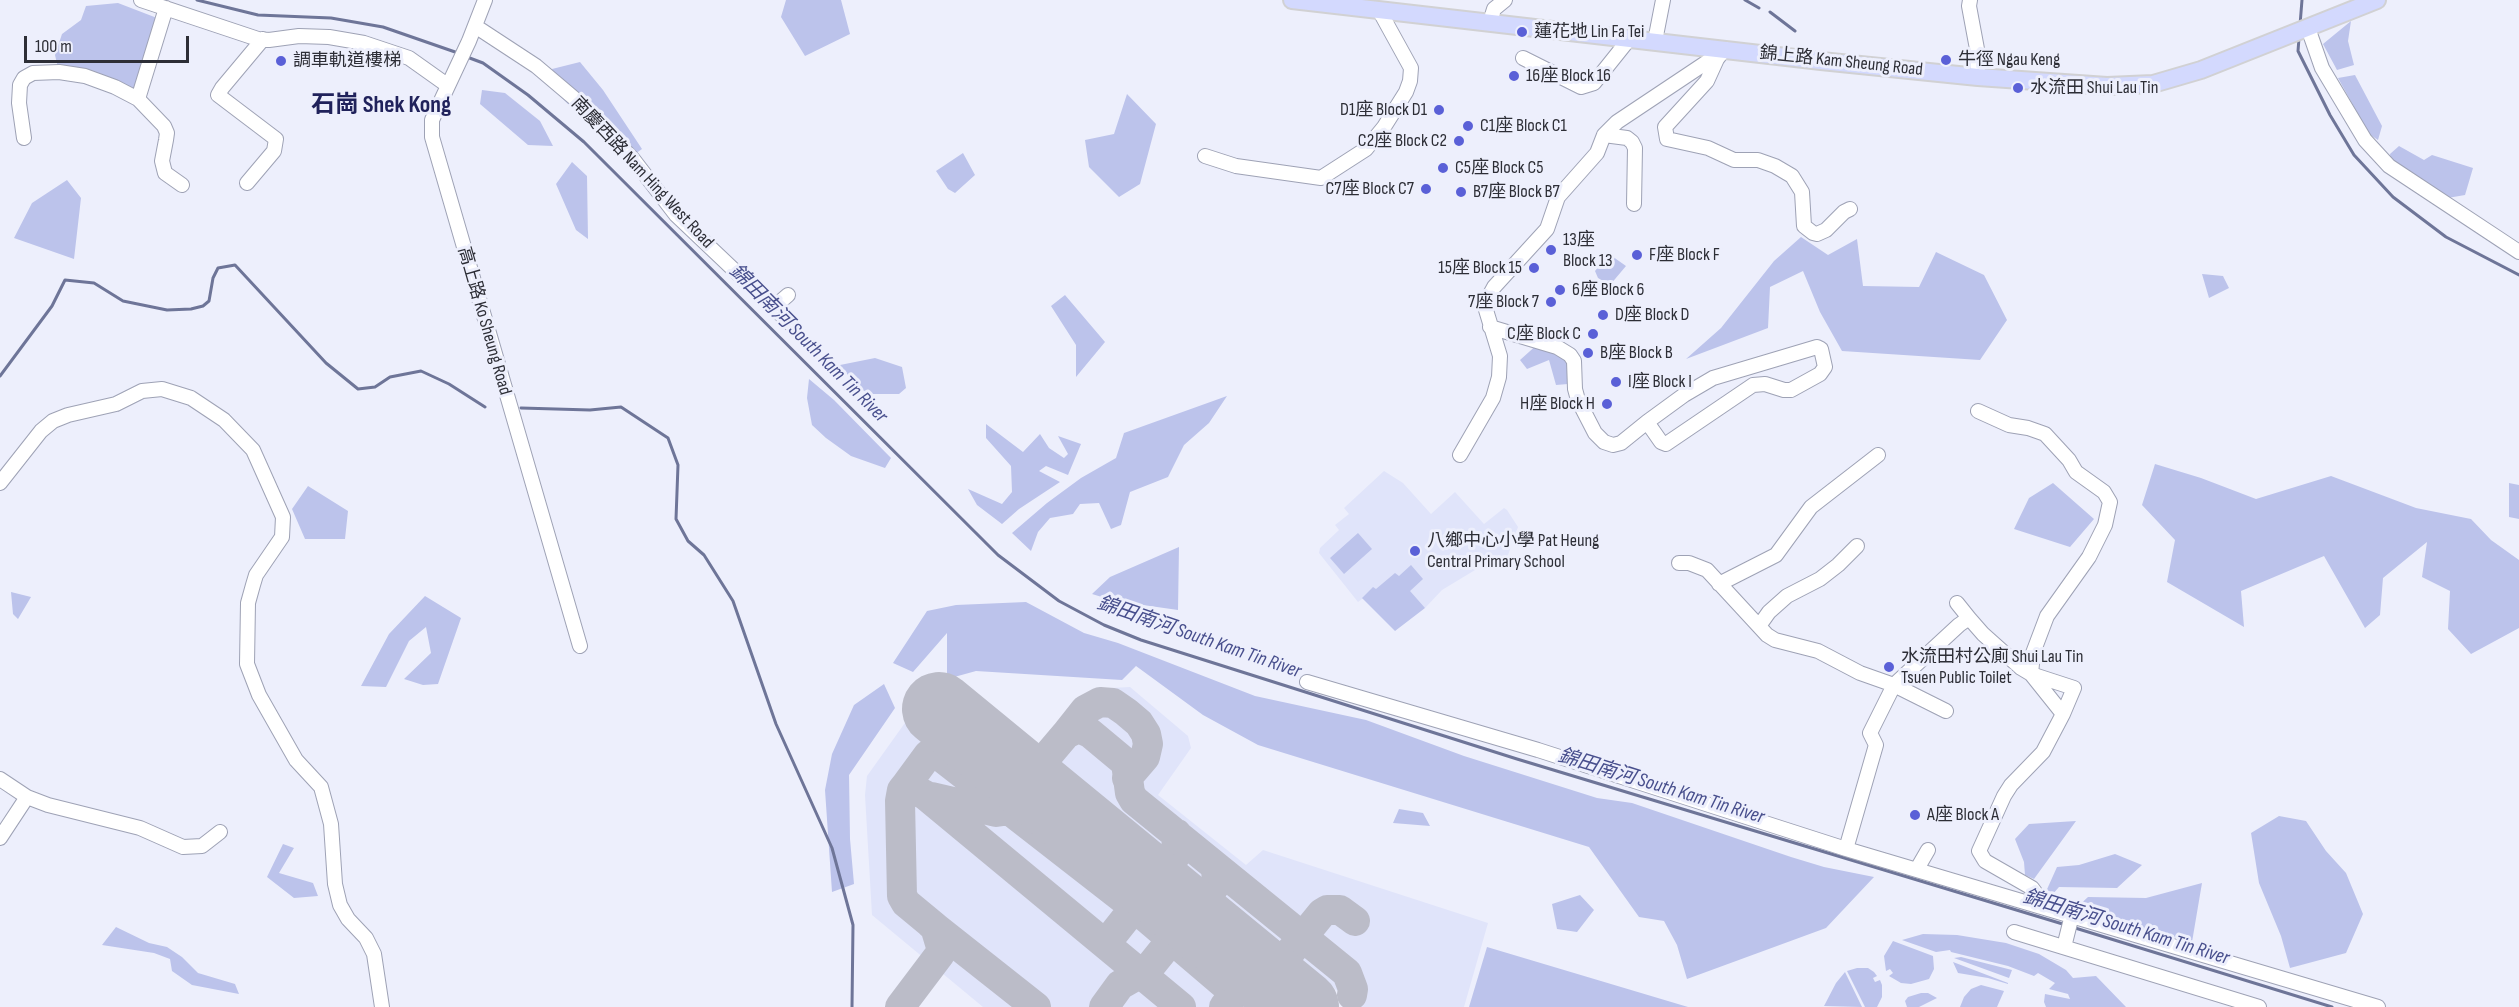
<!DOCTYPE html>
<html>
<head>
<meta charset="utf-8">
<style>
	body { margin:0 }
	#map { position:relative; width:2519px; height:1007px; overflow:hidden; background:#edeffc; font-family:"Sofia Sans Condensed",sans-serif }
	canvas { display:block }
	.scale { position:absolute; left:24px; top:36px; width:165px; height:27px; box-sizing:border-box; border:3px solid #2d2e36; border-top:0; padding-left:8px; font-size:18px; line-height:21px; white-space:nowrap; color:#2d2e36; -webkit-text-stroke:4px #edeffc; paint-order:stroke }
</style>
</head>
<body>
<div id="map">
<canvas width="2519" height="1007"></canvas>
<div class="scale">100 m</div>
</div>
<script>
const ctx = document.querySelector('canvas').getContext('2d');
ctx.lineJoin = 'round';
function fillPath(path, color) {
  ctx.fillStyle = color;
  ctx.fill(path, 'evenodd');
}
function shape(rows) {
  const path = new Path2D();
  for (const r of rows) {
    path.moveTo(r[0], r[1]);
    for (let i = 2; i < r.length; i += 2) path.lineTo(r[i], r[i + 1]);
  }
  return path;
}
function strokePath(path, color, width, dash) {
  ctx.strokeStyle = color;
  ctx.lineWidth = width;
  ctx.lineCap = dash ? 'butt' : 'round';
  ctx.setLineDash(dash || []);
  ctx.stroke(path);
}
function drawText(font, color, halo, rows, align = 'center') {
  ctx.font = font + ' "Sofia Sans Condensed","Noto Sans TC",sans-serif';
  ctx.lineWidth = 6;
  ctx.setLineDash([]);
  ctx.textBaseline = 'middle';
  ctx.strokeStyle = halo;
  ctx.fillStyle = color;
  for (const [text, x, y, turn = 0] of rows) {
    ctx.save();
    ctx.translate(x, y);
    ctx.rotate((+turn || 0) * Math.PI / 180);
    ctx.textAlign = isNaN(turn) ? turn : align;
    if (halo) ctx.strokeText(text, 0, 0);
    ctx.fillText(text, 0, 0);
    ctx.restore();
  }
}
const built = shape([
	[1384,471,1403,483,1431,514,1455,492,1484,524,1504,508,1507,510,1518,527,1507,558,1500,564,1480,567,1442,590,1425,608,1362,599,1358,602,1319,553,1320,548,1339,530,1335,525,1349,514,1344,508],
	[1130,687,1188,736,1191,748,1158,795,1246,865,1263,850,1488,923,1464,1007,1357,1007,1038,746,1092,689],
	[907,720,1258,1007,983,1007,872,915,865,795,867,776]
]);
const green = shape([
	[786,0,841,0,850,34,805,56,781,17],
	[118,3,157,18,138,86,133,89,101,74,74,68,58,68,55,55,62,34,81,20,86,6],
	[2351,21,2348,41,2354,65,2337,70,2323,44],
	[580,62,603,90,642,149,625,161,560,96,552,69],
	[2355,75,2382,126,2378,140,2369,134,2338,78],
	[482,90,505,93,540,121,553,146,528,145,480,104],
	[1127,94,1156,124,1140,184,1119,197,1089,167,1085,140,1114,134],
	[2399,146,2424,160,2432,155,2473,168,2465,195,2430,201,2394,177,2390,154],
	[963,153,975,175,955,193,948,189,936,171],
	[572,162,587,176,588,239,576,230,556,184],
	[67,180,81,198,74,259,14,238,32,203],
	[1801,237,1828,255,1857,239,1863,286,1919,287,1936,252,1984,275,2007,320,1980,360,1842,351,1820,312,1803,271,1770,287,1768,328,1686,359,1721,328,1774,261],
	[1609,254,1626,266,1610,285,1598,278,1595,271],
	[2202,274,2223,276,2229,288,2209,298],
	[1065,295,1105,342,1076,377,1076,345,1051,306],
	[1539,343,1558,351,1572,365,1568,384,1556,385,1549,360,1527,369,1520,360],
	[875,358,902,367,906,388,899,394,869,394,855,385,840,365],
	[809,379,834,400,891,458,885,468,851,456,826,438,812,425,807,398],
	[1227,396,1209,423,1184,445,1168,477,1130,492,1121,525,1111,529,1099,503,1080,504,1073,514,1050,518,1038,532,1031,551,1012,533,1047,503,1081,478,1116,458,1124,433],
	[986,424,1023,452,1040,434,1049,448,1064,458,1068,454,1058,436,1081,444,1068,475,1046,466,1039,471,1060,482,1019,509,1002,524,977,505,968,489,1002,504,1012,492,1011,466,986,438],
	[2155,464,2201,478,2256,499,2331,476,2416,508,2471,519,2491,540,2519,560,2519,628,2471,654,2448,629,2450,591,2422,577,2427,542,2383,578,2380,615,2365,628,2324,556,2241,591,2244,627,2167,582,2175,540,2142,505],
	[2053,483,2094,519,2070,547,2014,529,2029,498],
	[2509,483,2519,485,2519,519,2509,517],
	[308,486,348,511,345,539,305,539,292,509],
	[1358,533,1372,549,1344,574,1330,558],
	[1179,547,1178,610,1115,601,1092,594,1110,577],
	[1411,565,1423,579,1410,591,1425,608,1395,631,1362,598,1373,587,1376,589,1395,573,1399,576],
	[11,592,31,597,18,619,13,614],
	[425,596,461,618,438,684,423,685,404,679,431,653,426,627,409,641,386,687,361,686,389,634],
	[1026,602,1084,633,1118,643,1255,696,1366,720,1464,756,1597,798,1632,803,1791,857,1824,867,1874,877,1826,928,1687,979,1677,945,1664,921,1639,917,1589,847,1258,745,1203,715,1136,666,1122,680,976,671,947,679,947,633,913,672,893,663,927,611,956,605],
	[884,684,895,708,849,775,850,839,854,884,832,892,825,790,832,754,854,705],
	[1399,809,1423,813,1430,826,1393,823],
	[2279,816,2306,821,2326,851,2346,873,2363,914,2346,953,2290,968,2281,936,2259,883,2251,833],
	[2076,821,2034,879,2025,875,2024,862,2015,839,2029,824],
	[283,844,294,848,279,873,313,883,318,896,294,898,267,877],
	[2115,854,2142,865,2117,888,2059,887,2052,895,2044,896,2057,867,2079,865],
	[2202,883,2192,942,2073,911,2088,897,2146,898],
	[1580,895,1594,910,1577,932,1557,929,1552,904],
	[116,927,149,943,167,947,182,957,198,973,235,984,239,994,192,985,172,971,170,959,154,953,102,945],
	[1923,934,1957,935,2006,943,2039,954,2066,970,2073,978,2096,976,2126,1007,2046,1007,2044,1002,2045,994,2070,999,2068,994,2049,989,2055,983,2038,973,2034,976,2008,966,1951,952,1950,950,1936,952,1902,940],
	[1893,941,1933,956,1934,969,1929,979,1911,984,1901,983,1889,976,1893,973,1890,969,1886,971,1884,956],
	[1487,947,1688,1007,1469,1007],
	[1961,957,2012,970,2009,978,1954,958],
	[1953,962,2008,983,2008,984,1988,978,1958,973],
	[1857,968,1868,968,1874,972,1877,976,1873,978,1875,982,1880,980,1882,985,1882,997,1877,1007,1865,1007,1847,971],
	[1845,972,1862,1007,1824,1006,1836,983],
	[1981,985,2004,991,1997,1007,1960,1007,1964,997,1971,989],
	[1921,993,1928,993,1937,998,1919,1007,1907,1007,1905,1001,1908,997]
]);
const stream = shape([
	[197,0,258,15,331,18,383,27,458,53],
	[1745,0,1759,8],
	[1770,12,1795,31],
	[2300,25,2302,0],
	[2299,38,2298,51,2330,115,2354,155,2393,197,2446,237,2519,275],
	[467,57,483,63,528,95,584,142,998,555,1059,601,1104,625,1141,640,1517,759,2066,925],
	[0,376,52,306,65,280,94,283,123,301,167,310,191,309,203,306,209,301,213,278,218,268,235,265,326,363,358,389,375,387,390,377,421,371,449,384,485,407],
	[521,408,590,410,621,407,668,438,678,465,676,519,688,541,704,555,733,601,776,724,832,848,853,925,852,1007],
	[2072,927,2332,1007]
]);
const taxiway = shape([
	[1066,734,1085,710,1100,702,1113,703,1126,712,1139,723,1146,734,1148,744,1145,757,1127,778],
	[906,785,928,755,936,753,1135,908,1230,989,1231,998,1224,1007],
	[932,797,996,812,1003,811,1024,797,1032,785,1038,767,1066,734,1079,728,1090,733,1126,763,1130,793,1134,800,1347,973,1353,989,1352,995],
	[1028,820,1095,837],
	[931,924,1036,1007],
	[1110,947,1111,937,1176,855,1177,834],
	[1291,951,1322,913,1327,910,1340,910,1355,921],
	[1148,979,1148,969,1214,887,1217,877,1215,866],
	[900,1007,940,954,941,947,935,927,906,903,902,896,900,801,902,790,906,785,925,795,1181,1007],
	[1104,1007,1120,985,1148,969]
]);
const runway = shape([
	[939,709,1302,1007]
]);
const minor = shape([
	[141,0,258,39,269,40,299,36,329,37,364,43,409,58,447,85],
	[485,0,469,41,432,120,432,137,580,646],
	[1970,0,1969,6,1977,49,1978,77],
	[166,8,138,99,164,126,167,133,166,140,162,161,165,173,182,185],
	[1490,22,1494,9,1505,0],
	[475,26,536,66,575,99,633,159,676,215,792,325],
	[2308,28,2322,68,2365,140,2389,166,2519,252],
	[1655,41,1663,0],
	[1523,58,1581,87,1594,83,1630,38],
	[1717,59,1707,81,1665,127,1667,139,1708,148,1734,160,1758,160,1775,166,1792,176,1802,192,1804,226,1813,233,1817,234,1826,230,1844,212,1850,209],
	[1604,135,1627,138,1632,142,1635,148,1634,204],
	[24,138,19,103,20,85,24,78,33,73,59,72,85,76,115,87,138,99],
	[1205,156,1236,166,1321,178,1366,149,1384,127,1406,92,1410,81,1411,68,1379,10],
	[247,183,274,151,276,139,218,95,222,88,263,39],
	[773,308,788,295],
	[1490,327,1557,347,1570,355,1574,361,1575,389,1578,400,1595,433,1604,442,1613,445,1621,443,1647,422,1684,395,1713,378,1817,347,1821,349,1825,367,1820,374,1791,390,1784,390,1765,384,1753,385,1666,444,1661,442,1647,422],
	[1978,411,2009,425,2028,428,2045,434,2069,460,2076,472,2104,492,2110,502,2105,525,2089,557,2047,616,2033,653,2031,674,2063,714,2043,752,2011,785,2004,796,1979,851,1985,861,2032,888,2046,907],
	[1460,455,1493,398,1499,377,1500,356,1486,310,1488,298,1494,287,1547,229,1558,197,1597,153,1604,135,1617,122,1707,62,1717,59,1725,49],
	[0,483,41,431,53,421,68,415,116,404,142,391,162,389,191,398,224,420,253,450,283,517,282,537,256,575,253,585,248,603,247,664,259,695,296,760,321,787,331,824,335,884,340,905,348,919,366,938,374,954,382,1007],
	[1679,563,1689,563,1707,570,1767,635,1775,640,1818,651,1860,673,1894,685,1946,711],
	[1719,584,1776,555,1811,507,1878,455],
	[1957,603,1969,618],
	[1759,626,1769,612,1787,596,1820,579,1838,565,1857,546],
	[1307,682,1538,750,1846,849,2378,1007],
	[0,779,27,797,48,805,140,828,183,847,202,846,220,832],
	[0,838,27,797],
	[1846,849,1876,745,1870,733,1894,685,1959,625,1969,618,1983,634,2021,668,2031,674,2074,688,2063,714],
	[1917,869,1928,850],
	[2014,932,2259,1007],
	[2064,947,2072,915]
]);
const major = shape([
	[1292,0,1821,61,1978,77,2107,86,2153,84,2201,70,2377,0]
]);
const markers = [
	[1522,32,6,"#5a60d7"],
	[1946,60,6,"#5a60d7"],
	[281,61,6,"#5a60d7"],
	[1514,76,6,"#5a60d7"],
	[2018,88,6,"#5a60d7"],
	[1439,110,6,"#5a60d7"],
	[1468,126,6,"#5a60d7"],
	[1459,141,6,"#5a60d7"],
	[1443,168,6,"#5a60d7"],
	[1426,189,6,"#5a60d7"],
	[1461,192,6,"#5a60d7"],
	[1551,250,6,"#5a60d7"],
	[1637,255,6,"#5a60d7"],
	[1534,268,6,"#5a60d7"],
	[1560,290,6,"#5a60d7"],
	[1551,302,6,"#5a60d7"],
	[1603,315,6,"#5a60d7"],
	[1593,334,6,"#5a60d7"],
	[1588,353,6,"#5a60d7"],
	[1616,382,6,"#5a60d7"],
	[1607,404,6,"#5a60d7"],
	[1415,551,6,"#5a60d7"],
	[1889,667,6,"#5a60d7"],
	[1915,815,6,"#5a60d7"]
];
const poiNames = [
	["蓮花地 Lin Fa Tei",1534,32],
	["牛徑 Ngau Keng",1958,60],
	["調車軌道樓梯",293,61],
	["16座 Block 16",1526,76],
	["水流田 Shui Lau Tin",2030,88],
	["D1座 Block D1",1427,110,"right"],
	["C1座 Block C1",1480,126],
	["C2座 Block C2",1447,141,"right"],
	["C5座 Block C5",1455,168],
	["C7座 Block C7",1414,189,"right"],
	["B7座 Block B7",1473,192],
	["13座",1563,240],
	["Block 13",1563,261],
	["F座 Block F",1649,255],
	["15座 Block 15",1522,268,"right"],
	["6座 Block 6",1572,290],
	["7座 Block 7",1539,302,"right"],
	["D座 Block D",1615,315],
	["C座 Block C",1581,334,"right"],
	["B座 Block B",1600,353],
	["I座 Block I",1628,382],
	["H座 Block H",1595,404,"right"],
	["八鄉中心小學 Pat Heung",1427,541],
	["Central Primary School",1427,562],
	["水流田村公廁 Shui Lau Tin",1901,657],
	["Tsuen Public Toilet",1901,678],
	["A座 Block A",1927,815]
];
const streetNames = [
	["錦上路 Kam Sheung Road",1841,62,6],
	["南慶西路 Nam Hing West Road",642,173,47],
	["高上路 Ko Sheung Road",484,321,74]
];
const waterNames = [
	["錦田南河 South Kam Tin River",808,344,45],
	["錦田南河 South Kam Tin River",1199,638,19],
	["錦田南河 South Kam Tin River",1661,787,17],
	["錦田南河 South Kam Tin River",2126,928,17]
];
const districtNames = [
	["石崗 Shek Kong",381,106]
];
fillPath(built, '#e0e4fa');
fillPath(green, '#bcc3eb');
strokePath(stream, '#6e7598', 3);
strokePath(taxiway, '#bbbcc8', 30);
strokePath(runway, '#bbbcc8', 74);
strokePath(minor, '#9ea2b5', 16);
strokePath(major, '#d1d1d3', 20);
strokePath(minor, '#fff', 14);
strokePath(major, '#d3d9fe', 16);
for (const [x, y, r, color] of markers) {
  const dot = new Path2D();
  dot.arc(x, y, r, 0, 2 * Math.PI);
  ctx.fillStyle = color;
  ctx.fill(dot);
  strokePath(dot, '#edeffc', 2);
}
drawText('18px', '#2d2e36', '#edeffc', poiNames, 'left');
drawText('18px', '#2d2e36', '#edeffc', streetNames);
drawText('italic 20px', '#484f8d', '#edeffc', waterNames);
drawText('bold 24px', '#20225b', '#edeffc', districtNames);
</script>
</body>
</html>
